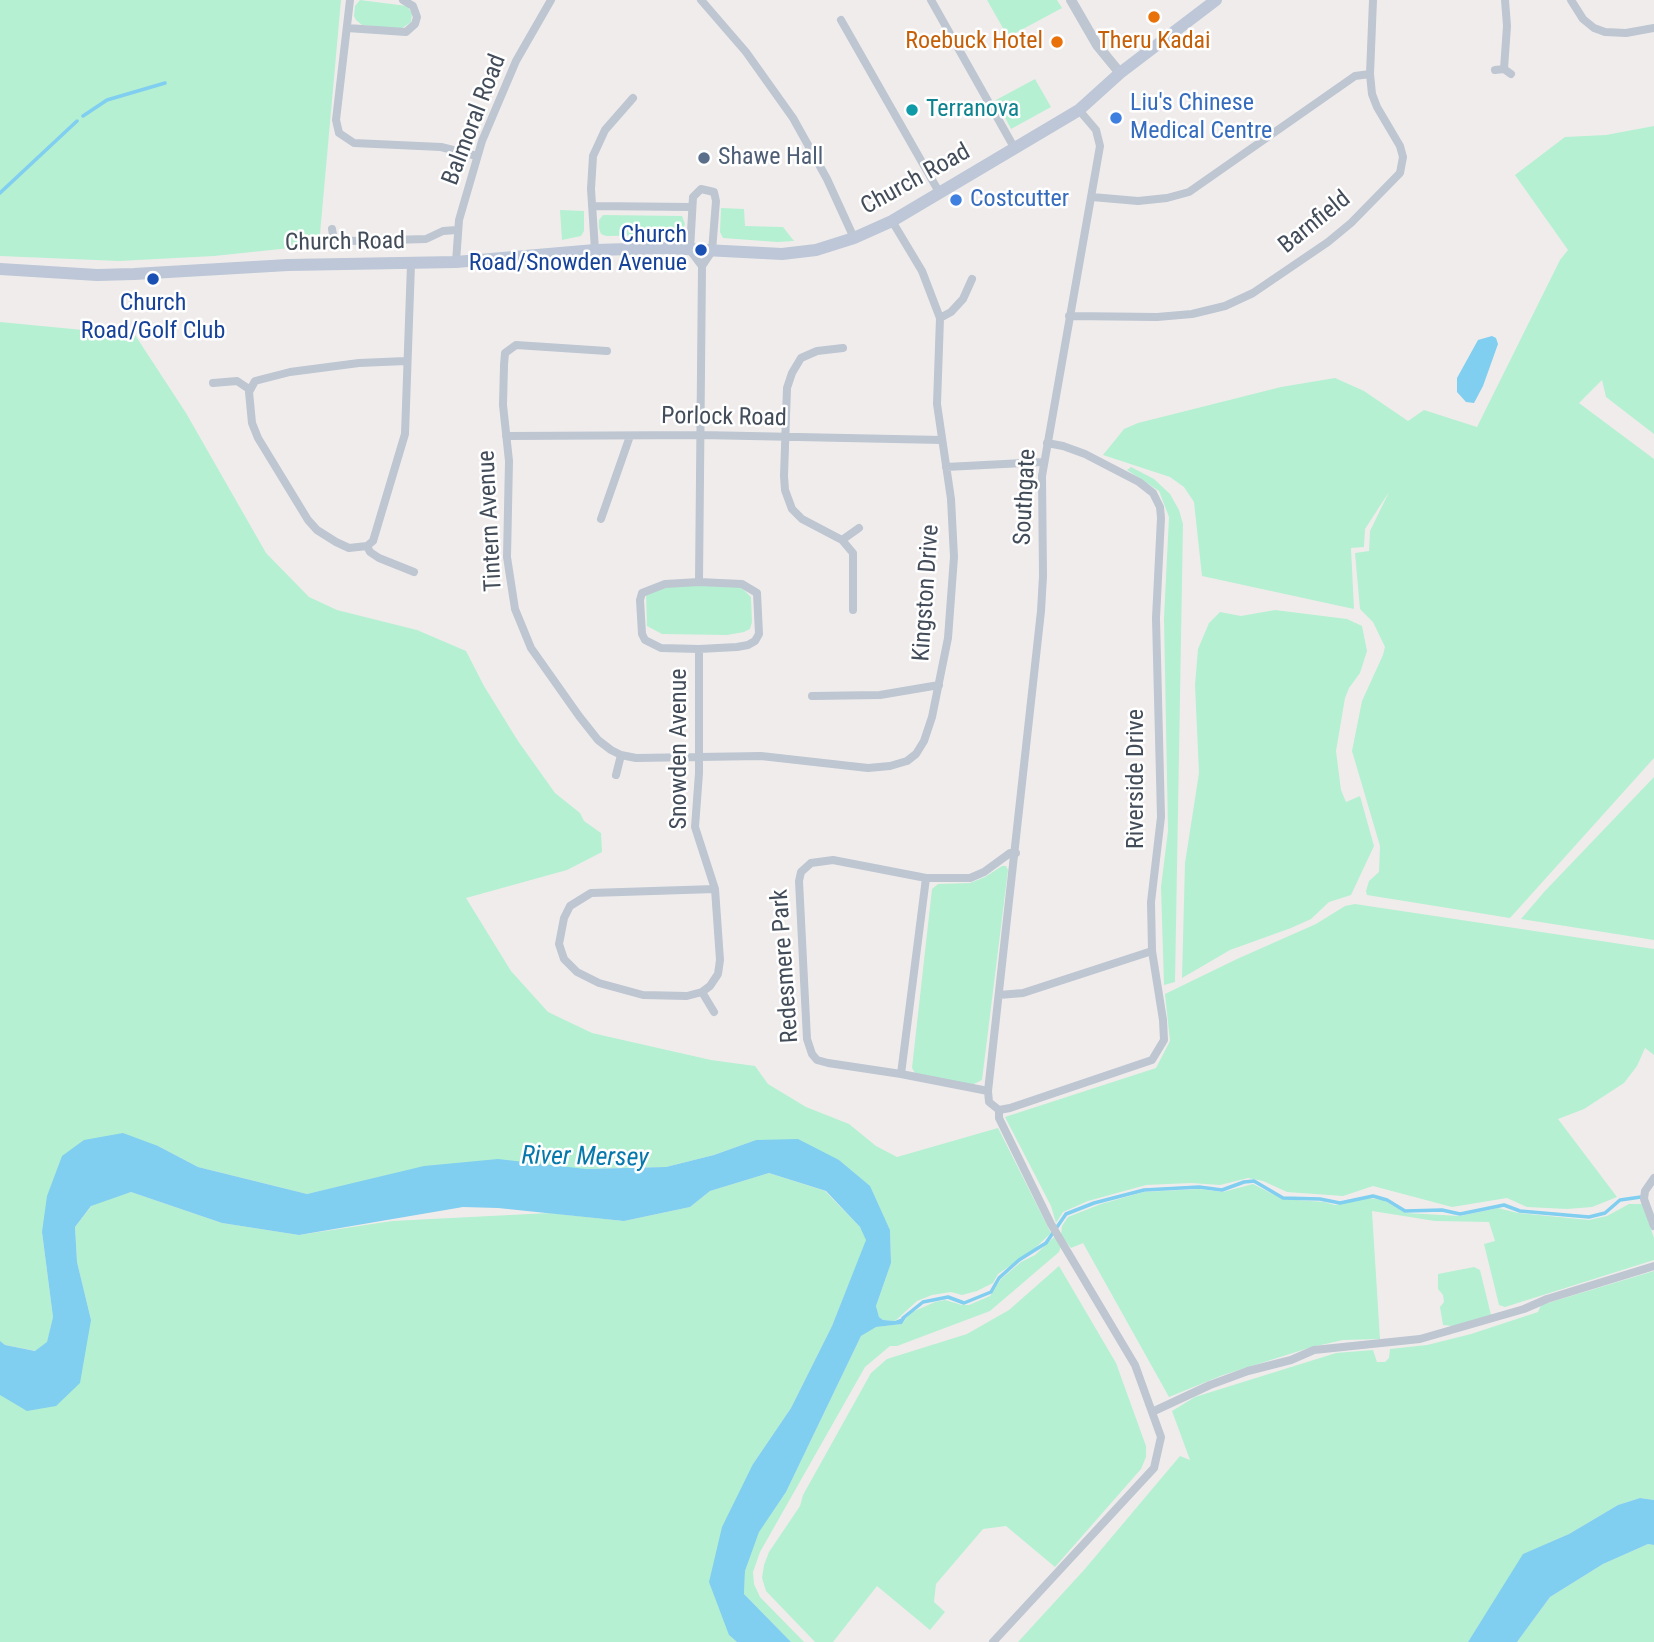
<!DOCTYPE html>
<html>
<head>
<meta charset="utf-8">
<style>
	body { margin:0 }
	canvas { display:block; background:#efeceb }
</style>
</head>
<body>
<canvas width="1654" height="1642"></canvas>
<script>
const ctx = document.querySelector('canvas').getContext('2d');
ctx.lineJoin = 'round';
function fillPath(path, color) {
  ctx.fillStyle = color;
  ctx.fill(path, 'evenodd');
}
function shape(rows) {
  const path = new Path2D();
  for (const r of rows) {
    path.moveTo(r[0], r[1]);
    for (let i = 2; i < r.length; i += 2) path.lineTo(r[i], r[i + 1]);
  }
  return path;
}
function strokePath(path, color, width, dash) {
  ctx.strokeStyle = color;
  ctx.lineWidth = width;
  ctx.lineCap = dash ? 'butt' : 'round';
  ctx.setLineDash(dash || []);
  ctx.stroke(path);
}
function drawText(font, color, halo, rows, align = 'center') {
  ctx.font = font + ' "Roboto Condensed",sans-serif';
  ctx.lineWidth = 5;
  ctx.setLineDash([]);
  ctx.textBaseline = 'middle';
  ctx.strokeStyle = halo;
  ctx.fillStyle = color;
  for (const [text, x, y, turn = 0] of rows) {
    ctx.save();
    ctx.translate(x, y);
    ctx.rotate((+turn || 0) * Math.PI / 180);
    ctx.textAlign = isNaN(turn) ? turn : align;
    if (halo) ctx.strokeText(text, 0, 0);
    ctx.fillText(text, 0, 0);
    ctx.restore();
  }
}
const green = shape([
	[0,0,341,0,319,245,214,256,119,261,0,256],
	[360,0,407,6,412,13,411,22,401,29,362,25,356,20,354,16,355,6],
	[987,0,1057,0,1062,8,1008,37],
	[1035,79,1051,107,1011,129,996,100],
	[1654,126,1654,434,1606,397,1602,380,1579,403,1654,459,1654,758,1510,918,1367,895,1366,891,1369,881,1379,872,1380,846,1352,751,1362,701,1383,655,1385,647,1373,622,1360,609,1355,553,1369,551,1370,531,1389,492,1365,529,1364,547,1351,548,1354,609,1202,576,1194,502,1184,487,1170,477,1103,455,1124,429,1138,423,1281,387,1335,378,1364,391,1408,421,1424,410,1477,427,1560,260,1568,250,1515,175,1565,137,1606,135],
	[721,208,744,209,745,226,783,227,794,241,777,242,723,238,720,232],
	[560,210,584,211,584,231,581,236,562,240],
	[603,215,682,216,685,224,680,235,606,236,601,234,599,228,599,220],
	[0,322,135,335,186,413,266,553,309,597,337,610,417,630,466,651,484,686,518,741,555,793,580,813,584,821,601,833,602,852,567,870,466,898,511,971,548,1012,592,1033,711,1060,755,1066,768,1084,806,1107,849,1124,876,1146,897,1157,998,1128,1051,1233,1033,1250,998,1274,993,1283,977,1291,962,1295,951,1292,932,1295,917,1301,895,1321,883,1320,879,1317,876,1306,891,1263,890,1230,870,1187,839,1160,756,1140,714,1155,666,1167,586,1169,347,1185,307,1194,198,1167,158,1146,42,1232,53,1317,47,1343,36,1351,5,1345,0,1341],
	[1131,467,1154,479,1170,494,1179,510,1183,524,1175,982,1164,985,1161,887,1168,831,1164,618,1169,517,1159,491,1127,470],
	[729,585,741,587,751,597,752,622,750,629,744,632,727,635,662,634,647,626,646,591,658,586],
	[1275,610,1347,619,1362,626,1367,651,1360,673,1349,688,1345,698,1336,751,1341,790,1346,802,1360,796,1374,846,1351,895,1329,902,1311,919,1291,928,1230,950,1182,978,1185,863,1199,773,1195,685,1198,649,1209,623,1220,612,1241,616],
	[1654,777,1654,940,1521,919,1544,892],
	[1002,866,1006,866,1008,870,982,1080,972,1085,915,1073,912,1068,932,889,938,884,970,883,985,877],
	[1355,904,1654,949,1654,1055,1645,1048,1637,1066,1624,1083,1584,1109,1558,1119,1617,1197,1592,1207,1567,1209,1527,1207,1507,1198,1452,1207,1373,1186,1343,1196,1287,1192,1263,1181,1248,1178,1220,1185,1191,1183,1146,1185,1088,1201,1063,1212,1056,1223,1051,1206,1005,1117,1156,1068,1170,1041,1165,994,1237,959,1316,924,1345,906],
	[769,1173,825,1191,860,1227,867,1239,832,1326,791,1408,753,1464,729,1635,737,1642,0,1642,0,1394,91,1320,77,1262,75,1227,93,1204,131,1192,222,1223,299,1235,392,1221,549,1213,624,1221,690,1207,710,1191],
	[1253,1184,1282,1199,1324,1202,1335,1205,1369,1198,1383,1200,1405,1213,1460,1216,1498,1208,1518,1213,1589,1220,1607,1216,1629,1204,1643,1204,1654,1238,1654,1260,1505,1307,1499,1305,1484,1244,1495,1241,1489,1222,1435,1221,1372,1211,1380,1339,1343,1340,1312,1347,1223,1375,1169,1397,1083,1243,1071,1248,1061,1235,1062,1226,1068,1217,1101,1204,1144,1192,1199,1189,1223,1192],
	[1054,1237,1061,1246,1059,1252,990,1311,897,1346,890,1346,865,1367,760,1552,753,1572,754,1584,760,1597,804,1642,791,1642,744,1594,745,1571,759,1531,786,1492,861,1336,875,1327,902,1324,910,1313,935,1302,945,1300,962,1305,969,1305,990,1296,1001,1279,1021,1262,1035,1255],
	[1059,1266,1116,1363,1146,1446,1146,1457,1141,1469,1055,1567,1006,1526,983,1529,936,1584,934,1602,945,1612,930,1630,877,1586,833,1642,815,1642,766,1591,762,1578,764,1565,769,1552,800,1506,803,1495,871,1373,887,1359,967,1334,1009,1310],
	[1474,1267,1480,1270,1491,1315,1453,1326,1443,1325,1440,1307,1444,1302,1443,1295,1438,1289,1438,1274],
	[1654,1271,1654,1500,1640,1498,1618,1505,1569,1534,1524,1554,1468,1642,1018,1642,1084,1570,1180,1456,1190,1460,1172,1411,1195,1397,1336,1353,1373,1350,1377,1362,1385,1362,1389,1358,1390,1349,1427,1345,1471,1334,1538,1312,1541,1305],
	[1648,1544,1654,1545,1654,1642,1517,1642,1550,1597,1603,1564]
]);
const water = shape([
	[1492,336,1496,338,1498,344,1483,386,1474,403,1466,402,1457,392,1457,378,1478,340],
	[123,1133,158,1146,198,1167,307,1194,424,1166,498,1159,586,1169,666,1167,714,1155,756,1140,798,1139,839,1160,870,1186,890,1230,891,1263,876,1306,879,1317,883,1320,895,1321,907,1316,902,1324,876,1327,861,1336,786,1492,759,1532,745,1571,744,1594,791,1642,737,1642,729,1635,709,1582,722,1527,753,1464,791,1408,832,1326,866,1240,860,1227,826,1191,769,1173,710,1191,690,1207,624,1221,498,1208,463,1207,299,1235,222,1223,131,1192,91,1206,75,1227,77,1262,91,1320,80,1383,56,1406,27,1411,0,1395,0,1341,5,1345,35,1351,47,1342,53,1317,42,1232,47,1196,62,1156,84,1140],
	[1640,1498,1654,1500,1654,1545,1648,1544,1603,1564,1550,1597,1517,1642,1468,1642,1523,1554,1569,1534,1618,1505]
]);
const stream = shape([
	[83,116,107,100,165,83],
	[0,193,77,121],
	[903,1318,923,1302,948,1297,964,1303,991,1292,999,1278,1019,1260,1046,1243,1066,1214,1094,1203,1144,1190,1199,1187,1222,1190,1244,1182,1254,1181,1283,1198,1320,1199,1340,1203,1373,1196,1387,1200,1405,1211,1442,1210,1460,1214,1504,1205,1520,1211,1589,1217,1605,1213,1620,1200,1641,1197]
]);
const minor = shape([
	[350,0,336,120,339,133,354,143,441,147,477,156],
	[701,0,746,52,793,118,827,179,854,238],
	[931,0,1015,149],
	[1571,0,1583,19,1594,28,1605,32,1626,33,1654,28],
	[841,20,939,192],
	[347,28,406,32,415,24,417,17,413,6,403,0],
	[1504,69,1507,26,1505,0],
	[1495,70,1504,69,1511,74],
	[1092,197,1138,201,1167,198,1189,192,1355,76,1370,74],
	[592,206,691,207],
	[332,229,334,240,357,241,426,239,443,231,457,230],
	[595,250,591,189,593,156,605,130,633,98],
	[456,262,459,220,482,141,516,61,551,0],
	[1069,316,1157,317,1192,314,1225,306,1253,293,1328,242,1351,223,1400,173,1403,157,1400,146,1377,107,1372,94,1370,74,1373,0],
	[940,318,951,312,963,299,972,279],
	[843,348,817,351,801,358,792,373,787,388,784,476,785,490,792,509,802,519,842,540,853,553,853,610],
	[607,351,516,345,505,353,504,365,503,405,509,461,507,557,515,609,531,648,579,716,598,740,611,750,621,755,636,758,761,756,868,768,890,766,907,761,916,754,924,741,932,717,948,638,954,557,951,499,937,404,940,318,922,271,892,221],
	[213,383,237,381,249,389],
	[506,436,701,435,942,440],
	[946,467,1043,462],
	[601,519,630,436],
	[842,540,859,528],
	[367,546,349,548,336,542,317,530,308,520,258,438,252,423,249,392,255,381,290,372,359,363,406,361],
	[367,546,373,541,376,531,405,434,411,264],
	[367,546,370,552,379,558,414,572],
	[699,582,702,266,712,251,716,201,714,192,701,189,693,197,690,250,702,266],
	[699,582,742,584,757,593,759,634,755,641,748,645,737,647,699,649,661,648,645,640,642,634,640,600,642,593,665,584,699,582],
	[699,649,699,773,695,827,715,889,720,960,718,974,710,986,702,992,687,996,643,995,599,983,577,972,564,959,559,944,564,918,570,906,591,893,715,889],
	[812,696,880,695,939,685],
	[616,775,621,755],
	[702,992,714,1012],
	[999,995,1023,993,1152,951],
	[901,1074,926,878],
	[988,1091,901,1074,828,1063,817,1060,812,1054,807,1039,799,881,801,872,811,863,833,860,926,878,970,878,984,872,1010,853,1016,853],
	[999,1110,989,1102,988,1091,1041,611,1043,576,1042,476,1100,146,1096,130,1079,110],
	[999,1110,1010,1108,1152,1060,1164,1040,1163,1020,1152,951,1151,902,1161,817,1156,618,1161,518,1160,507,1153,493,1139,482,1085,454,1063,446,1047,443],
	[1654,1178,1645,1191,1644,1199,1654,1226],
	[1152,1412,1210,1385,1248,1371,1291,1360,1314,1350,1420,1339,1524,1309,1547,1299,1654,1266],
	[993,1642,1154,1468,1161,1437,1135,1365,1051,1224,999,1118,999,1110]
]);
const tertiary = shape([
	[1071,0,1097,45,1120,73]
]);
const secondary = shape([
	[0,269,97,275,134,274,288,265,456,262,595,250,666,248,782,254,816,250,854,238,892,221,1079,110,1120,73,1216,0]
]);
const markers = [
	[1154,17,7,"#e8710a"],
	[1057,42,7,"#e8710a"],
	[912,110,7,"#0f9aa8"],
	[1116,118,7,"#3f7fe0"],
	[704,158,7,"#5c6f8a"],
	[956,200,7,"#3f7fe0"],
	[701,250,7,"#1a4fb4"],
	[153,279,7,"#1a4fb4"]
];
const foodNames = [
	["Roebuck Hotel",1043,42],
	["Theru Kadai",1154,42,"center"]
];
const shopNames = [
	["Liu's Chinese",1130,104],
	["Medical Centre",1130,132],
	["Costcutter",970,200]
];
const cultureNames = [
	["Terranova",926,110]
];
const streetNames = [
	["Balmoral Road",475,120,-69],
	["Church Road",916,180,-29],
	["Barnfield",1315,223,-39],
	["Church Road",345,243,-1],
	["Porlock Road",724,418,1],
	["Southgate",1026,497,-87],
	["Tintern Avenue",491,521,-93],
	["Kingston Drive",927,593,-86],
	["Snowden Avenue",680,749,-90],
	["Riverside Drive",1137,779,-90],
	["Redesmere Park",786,966,-94]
];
const serviceNames = [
	["Shawe Hall",718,158]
];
const transitNames = [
	["Church",687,236],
	["Road/Snowden Avenue",687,264],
	["Church",153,304,"center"],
	["Road/Golf Club",153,332,"center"]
];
const waterNames = [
	["River Mersey",585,1158,1]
];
fillPath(green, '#b6f0d2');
fillPath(water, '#80cef0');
strokePath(stream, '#80cef0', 3.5);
strokePath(minor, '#bec6d2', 8);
strokePath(tertiary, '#bec6d2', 10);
strokePath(secondary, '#bdc7d7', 12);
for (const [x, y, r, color] of markers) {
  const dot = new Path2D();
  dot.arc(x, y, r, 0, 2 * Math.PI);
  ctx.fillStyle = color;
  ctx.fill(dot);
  strokePath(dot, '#fff', 2.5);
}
drawText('24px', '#c56008', '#fff', foodNames, 'right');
drawText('24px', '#366cbe', '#fff', shopNames, 'left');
drawText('24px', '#0d838f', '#fff', cultureNames, 'left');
drawText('24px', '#434d5a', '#fff', streetNames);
drawText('24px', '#4e5e75', '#fff', serviceNames, 'left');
drawText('24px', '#164399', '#fff', transitNames, 'right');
drawText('italic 26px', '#0578ac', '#fff', waterNames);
</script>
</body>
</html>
